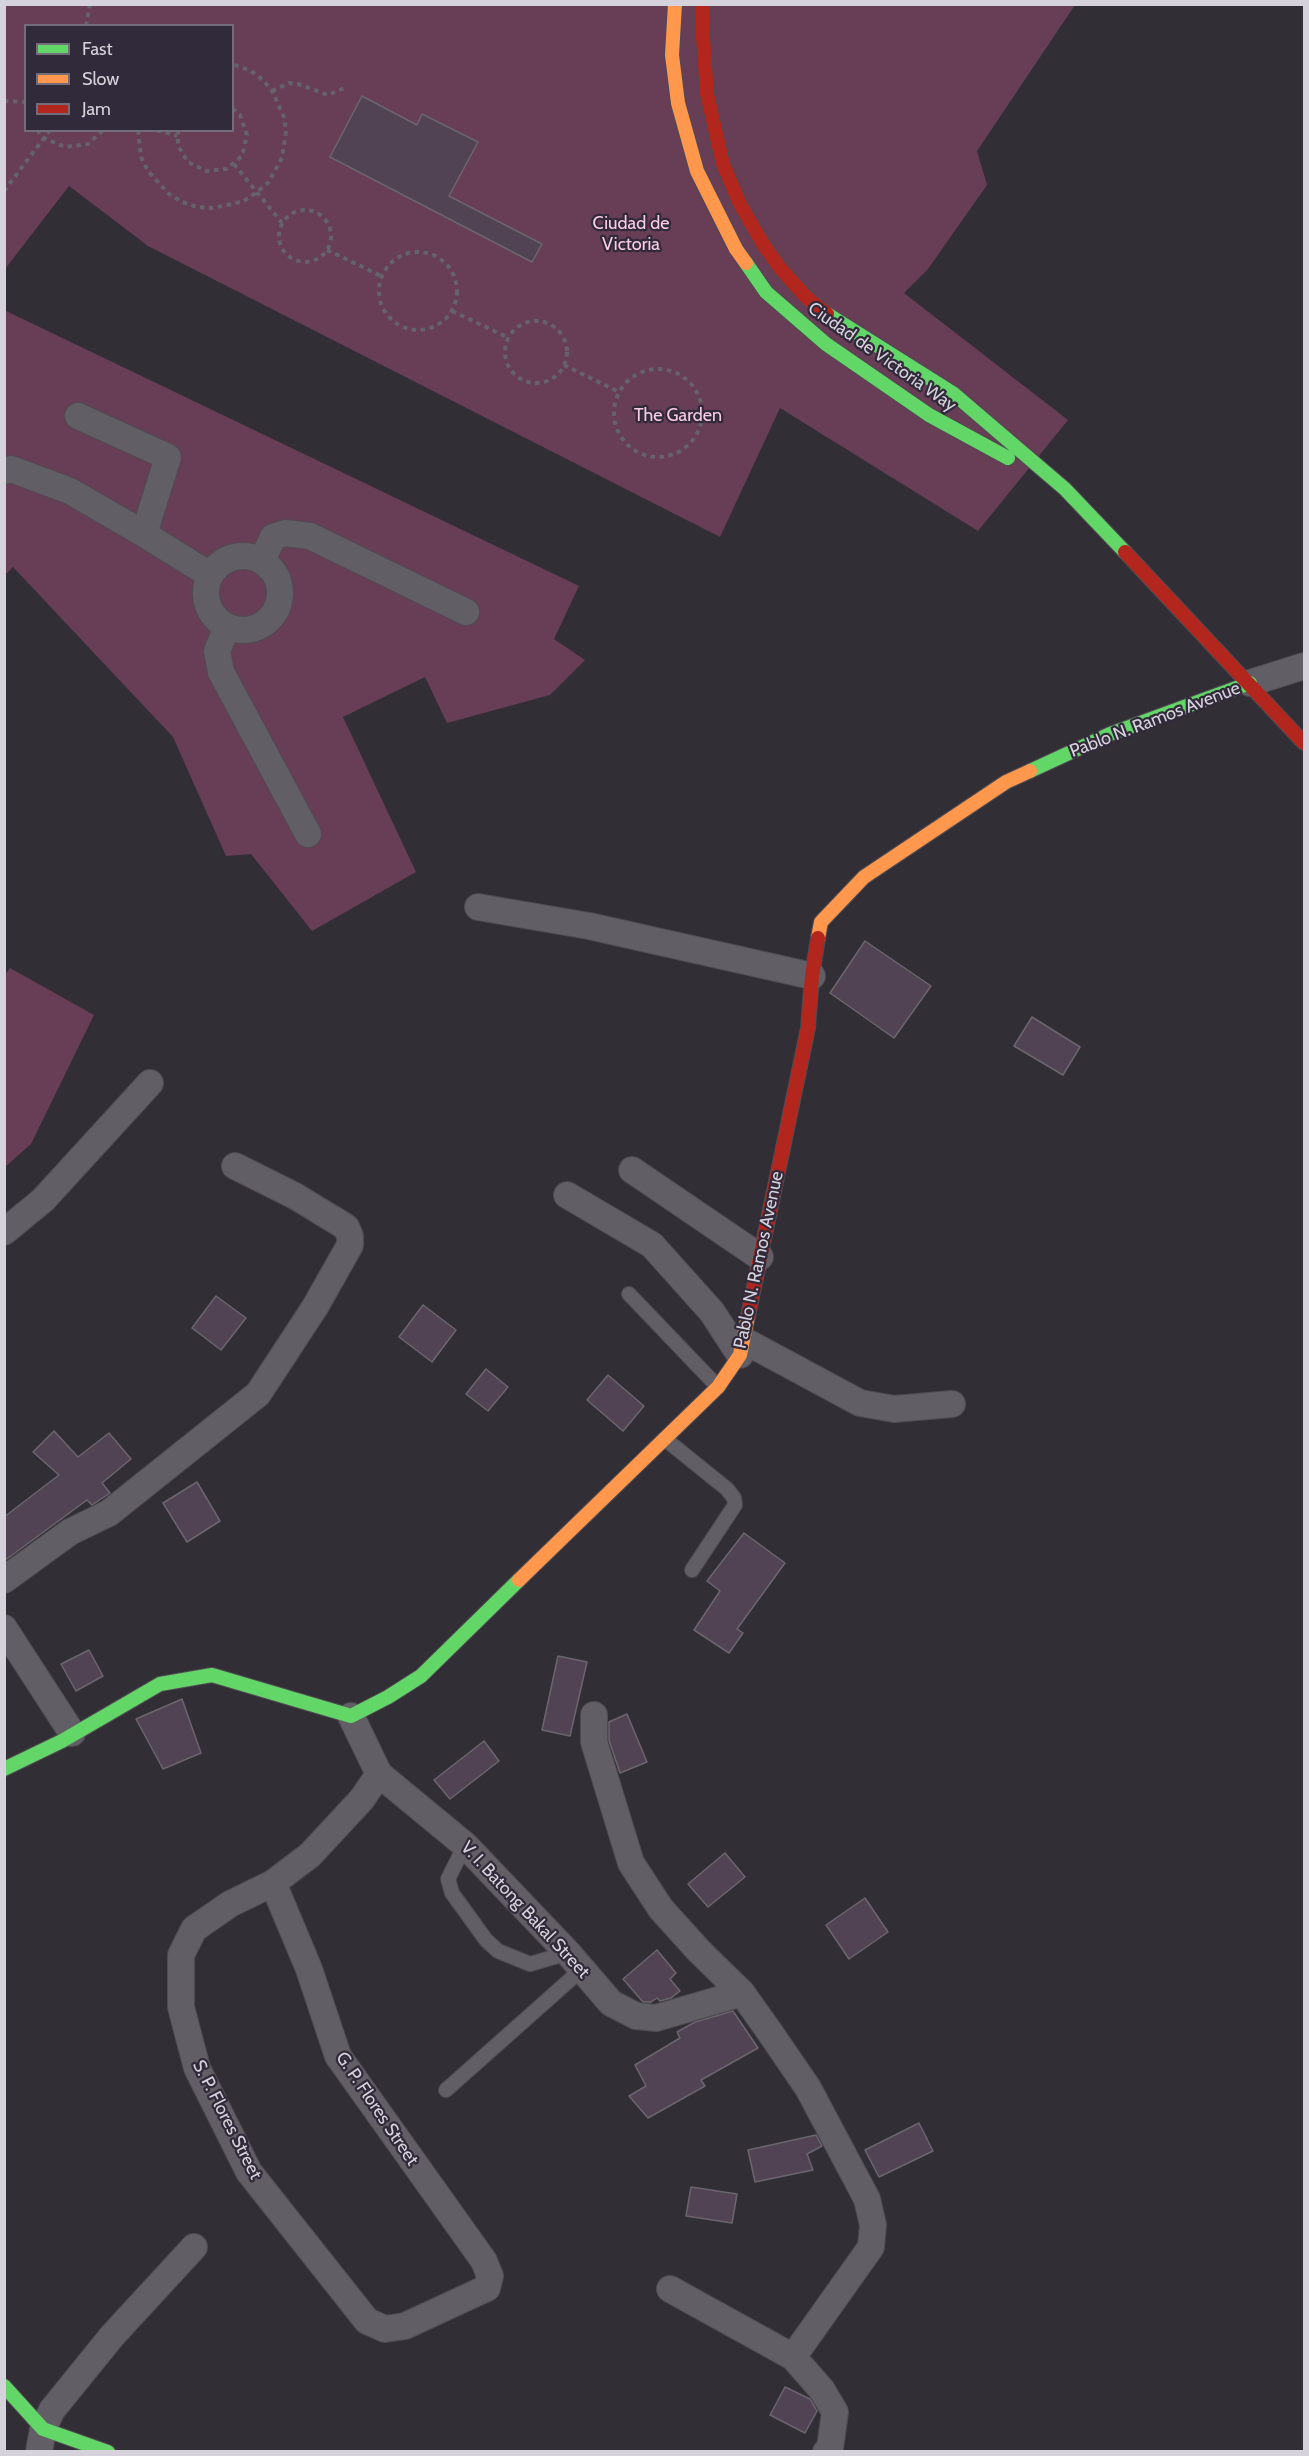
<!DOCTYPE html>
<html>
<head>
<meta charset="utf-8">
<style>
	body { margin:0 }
	#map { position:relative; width:1309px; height:2456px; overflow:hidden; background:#322e36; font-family:Cabin,sans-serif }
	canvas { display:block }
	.frame { position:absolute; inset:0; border:6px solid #d6d2dc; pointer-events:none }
	.legend { position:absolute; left:24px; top:24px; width:210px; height:108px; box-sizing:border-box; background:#312a3a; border:2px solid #736d7b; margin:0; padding:8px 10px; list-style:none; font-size:18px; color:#d6d2dc }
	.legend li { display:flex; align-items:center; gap:12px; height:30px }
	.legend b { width:30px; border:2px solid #736d7b }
</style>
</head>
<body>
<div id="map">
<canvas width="1309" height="2456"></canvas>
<div class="frame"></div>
<ul class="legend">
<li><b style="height:8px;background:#63d668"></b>Fast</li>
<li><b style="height:8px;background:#ff974d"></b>Slow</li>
<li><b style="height:8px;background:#b3261e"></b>Jam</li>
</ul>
</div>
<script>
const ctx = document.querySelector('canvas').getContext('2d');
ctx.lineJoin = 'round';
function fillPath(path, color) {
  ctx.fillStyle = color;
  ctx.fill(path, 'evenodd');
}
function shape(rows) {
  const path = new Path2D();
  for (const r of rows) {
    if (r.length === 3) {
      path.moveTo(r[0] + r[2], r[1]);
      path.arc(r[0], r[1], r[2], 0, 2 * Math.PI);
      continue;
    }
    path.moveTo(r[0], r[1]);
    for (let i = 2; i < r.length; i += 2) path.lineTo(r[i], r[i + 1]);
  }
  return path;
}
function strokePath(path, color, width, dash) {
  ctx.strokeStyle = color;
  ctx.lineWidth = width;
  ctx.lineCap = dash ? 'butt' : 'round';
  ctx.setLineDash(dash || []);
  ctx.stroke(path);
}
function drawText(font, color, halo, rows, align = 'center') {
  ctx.font = font + ' Cabin,sans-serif';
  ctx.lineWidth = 4.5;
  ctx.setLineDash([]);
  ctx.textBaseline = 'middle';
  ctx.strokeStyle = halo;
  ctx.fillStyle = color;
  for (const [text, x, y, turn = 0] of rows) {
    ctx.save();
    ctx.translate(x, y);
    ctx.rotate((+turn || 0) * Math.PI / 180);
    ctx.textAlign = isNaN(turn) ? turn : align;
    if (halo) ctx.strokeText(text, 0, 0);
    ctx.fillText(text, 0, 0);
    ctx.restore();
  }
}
const green = shape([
	[5,5,1075,5,977,151,987,185,928,269,904,293,1068,420,978,531,780,408,720,537,148,246,69,186,5,269],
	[26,26,232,26,232,130,26,130],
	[4,310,579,586,554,639,585,660,550,695,447,723,425,677,343,717,416,872,312,931,251,854,226,856,173,737,13,567,5,575],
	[10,968,94,1015,31,1144,5,1167,4,976]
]);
const building = shape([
	[362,96,417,125,422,114,478,142,449,196,542,244,532,262,330,157,362,96],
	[865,941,931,986,894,1038,830,993,865,941],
	[1032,1017,1080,1047,1063,1075,1014,1046,1032,1017],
	[216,1296,246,1318,221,1350,192,1328,216,1296],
	[423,1305,456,1330,432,1362,399,1337,423,1305],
	[486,1369,508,1387,488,1411,466,1394,486,1369],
	[608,1375,644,1406,623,1431,587,1400,608,1375],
	[54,1431,78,1457,109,1433,131,1459,102,1483,110,1493,92,1505,87,1500,4,1561,4,1517,59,1475,33,1452,54,1431],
	[197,1482,220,1521,187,1542,163,1503,197,1482],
	[744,1533,785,1563,737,1629,743,1633,729,1653,694,1630,720,1591,707,1581,744,1533],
	[89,1650,103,1676,76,1691,61,1664,89,1650],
	[558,1656,587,1662,570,1736,542,1730,558,1656],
	[182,1699,201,1753,163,1769,136,1719,182,1699],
	[627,1714,647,1762,620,1773,609,1740,609,1722,627,1714],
	[484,1741,499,1761,450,1799,434,1780,484,1741],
	[725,1853,745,1877,708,1907,688,1884,725,1853],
	[865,1898,888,1932,849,1959,826,1925,865,1898],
	[657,1950,676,1973,670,1979,680,1991,671,1998,660,2001,657,1998,651,2002,643,2002,623,1979,657,1950],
	[733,2011,758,2048,701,2080,705,2086,648,2118,629,2096,646,2086,635,2065,680,2038,677,2032,695,2022,733,2011],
	[919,2123,933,2151,879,2177,865,2150,919,2123],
	[816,2135,822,2146,807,2154,813,2170,755,2182,748,2150,816,2135],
	[691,2187,737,2194,732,2223,686,2216,691,2187],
	[785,2387,810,2399,817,2411,805,2433,770,2415,785,2387]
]);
const path = shape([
	[86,26,90,4],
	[272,91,289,83,298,84,328,95,347,87],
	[4,101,26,102],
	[37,130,44,138,65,147,88,144,103,130],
	[138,130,141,157,148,171,169,194,182,202,197,207,213,208,244,201,257,192,268,183,282,158,286,131,284,117,272,91,263,80,251,71,232,64],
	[157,130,177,136],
	[178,130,178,146,188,162,206,171,226,169,242,156,247,135,240,115,232,108],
	[234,164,282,223],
	[4,191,50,130],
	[305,236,26],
	[327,250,381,276],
	[418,291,39],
	[452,311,509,338],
	[536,352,31],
	[564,365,619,392],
	[658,413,44]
]);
const lane = shape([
	[629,1294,718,1387],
	[665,1439,727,1489,734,1498,735,1505,692,1570],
	[465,1845,448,1879,452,1893,486,1940,498,1951,530,1964,568,1953],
	[446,2090,581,1970]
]);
const street = shape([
	[78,416,168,457,144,534],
	[4,471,11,469,70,491,144,534,210,575],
	[243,593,37],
	[262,561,273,537,285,533,310,536,466,612],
	[227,627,217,651,221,672,308,834],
	[1250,683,1304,666],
	[478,907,589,926,812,976],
	[632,1170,760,1257],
	[567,1195,652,1245,712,1312,740,1355],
	[4,1232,43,1200,150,1083],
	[743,1340,860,1403,894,1409,952,1404],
	[4,1580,70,1532,109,1513,258,1394,315,1307,350,1245,350,1236,346,1227,295,1196,235,1166],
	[4,1628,72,1733],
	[594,1715,594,1742,631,1863,661,1909,699,1951,742,1993,769,2031,808,2088,867,2199,873,2225,871,2247,793,2357],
	[351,1716,379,1774,465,1845,568,1953,611,2003,636,2016,656,2018,742,1993],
	[273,1883,309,1969,338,2056,484,2261,490,2276,487,2288,405,2326,385,2329,367,2321,249,2172,197,2068,181,2007,181,1955,194,1929,230,1904,273,1883,310,1855,362,1799,379,1774],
	[670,2289,793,2357,822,2390,835,2412,830,2448,826,2452],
	[39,2452,43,2429,52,2410,112,2336,194,2247]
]);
const fast = shape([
	[746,263,766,292,826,344,929,415,1008,458],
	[827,314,954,394,1065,489,1125,552],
	[1030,771,1110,734,1250,683],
	[4,1769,62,1741,160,1684,212,1675,351,1716,388,1697,421,1676,519,1580],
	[4,2386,43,2429,108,2452]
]);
const slow = shape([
	[675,4,672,55,678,103,697,171,736,249,746,263],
	[818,938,821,922,864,877,1006,782,1030,771],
	[519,1580,718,1387,740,1355,748,1316]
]);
const jam = shape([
	[703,4,702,22,707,94,723,164,740,204,763,244,780,268,807,298,827,314],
	[1125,552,1304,743],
	[748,1316,808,1028,812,976,818,938]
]);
const parkNames = [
	["Ciudad de",631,224],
	["Victoria",631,245],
	["The Garden",678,416]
];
const streetNames = [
	["Ciudad de Victoria Way",882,357,35],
	["Pablo N. Ramos Avenue",1155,720,-21],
	["Pablo N. Ramos Avenue",759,1260,-78],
	["V. I. Batong Bakal Street",525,1910,47],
	["G. P. Flores Street",377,2109,56],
	["S. P. Flores Street",227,2120,63]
];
fillPath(green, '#683d56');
fillPath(building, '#524354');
strokePath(building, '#6b666d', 1.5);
strokePath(lane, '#4f4b52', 16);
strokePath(street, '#4f4b52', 28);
strokePath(fast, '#4f4b52', 16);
strokePath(slow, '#4f4b52', 16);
strokePath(jam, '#4f4b52', 16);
strokePath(path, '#656369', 4, [4.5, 4.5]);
strokePath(lane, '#625e65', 14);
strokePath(street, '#625e65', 26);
strokePath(fast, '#63d668', 14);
strokePath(slow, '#ff974d', 14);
strokePath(jam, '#b3261e', 14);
drawText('18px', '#fbcbe4', '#312a3a', parkNames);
drawText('18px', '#d6d2dc', '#312a3a', streetNames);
</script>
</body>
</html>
